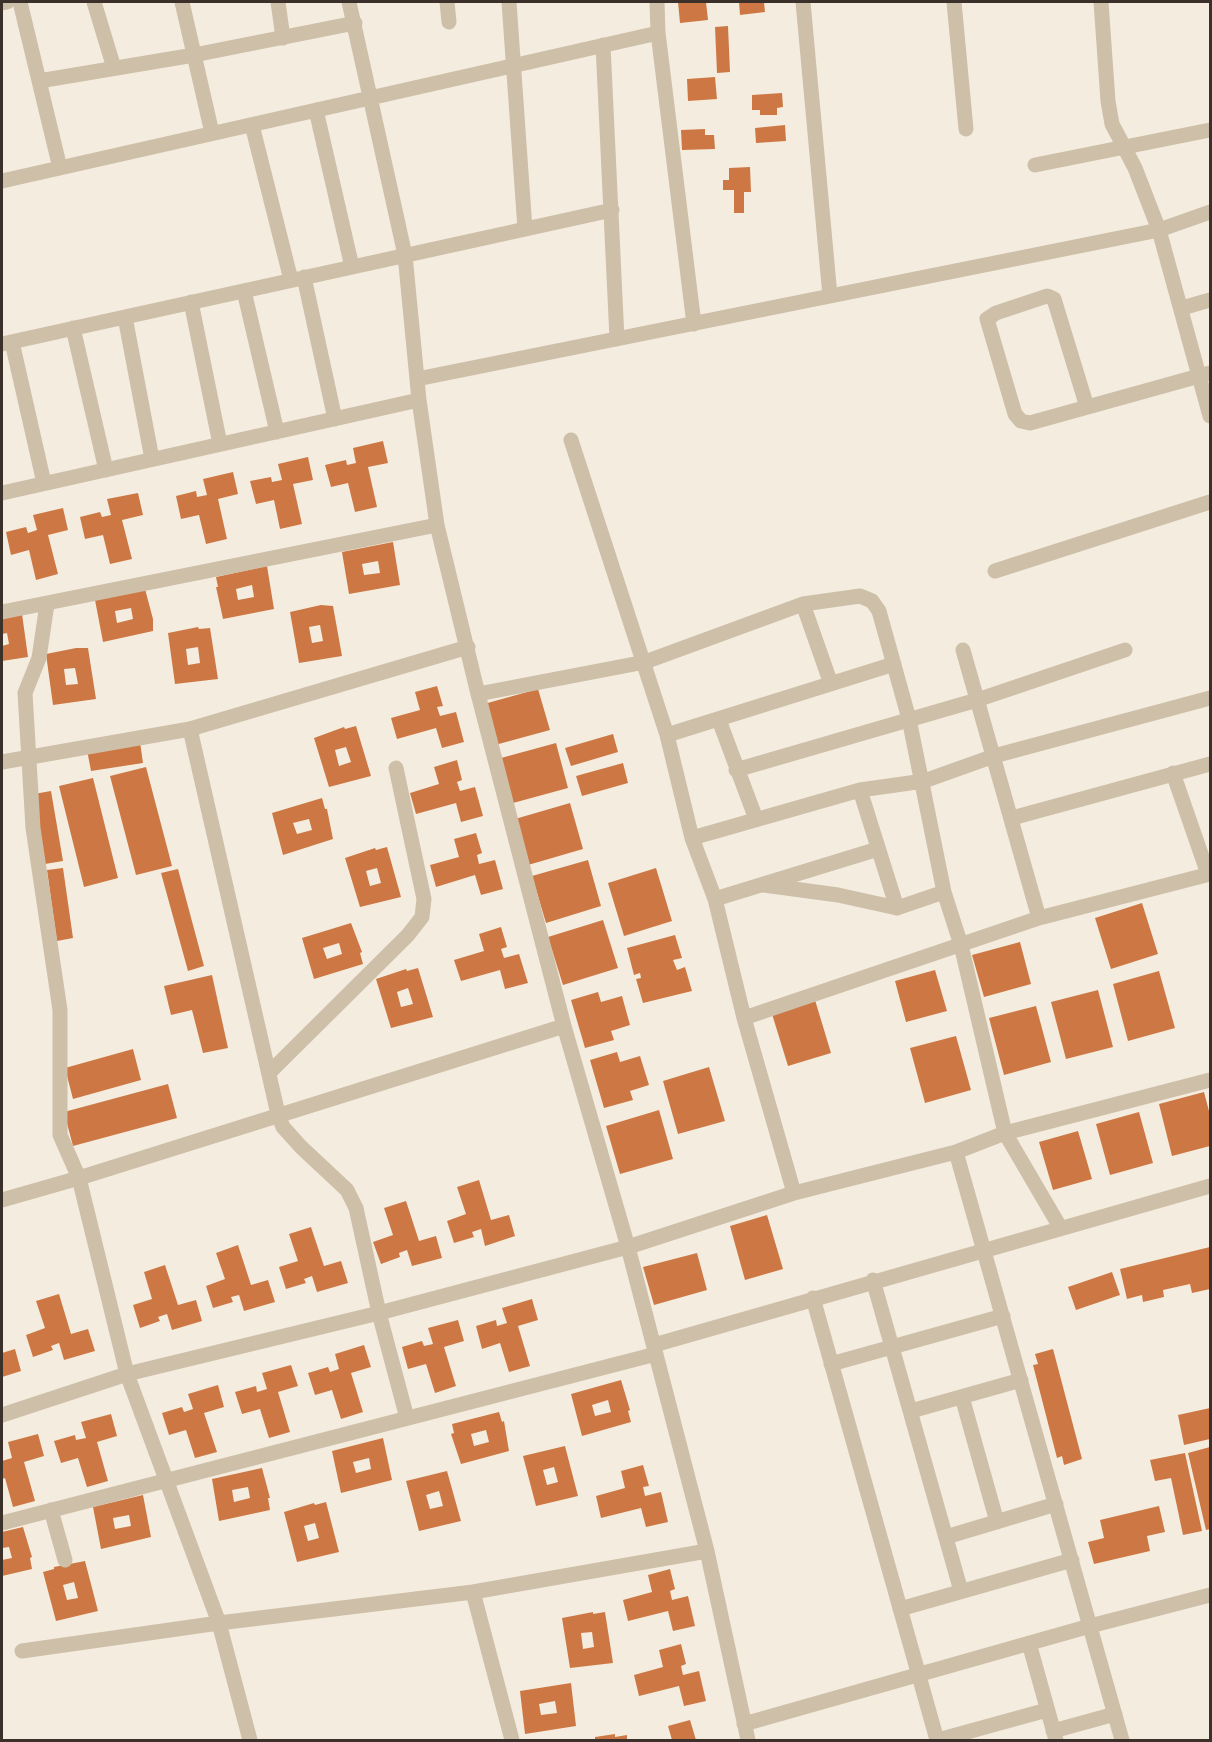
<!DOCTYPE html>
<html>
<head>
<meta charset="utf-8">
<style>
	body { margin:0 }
	#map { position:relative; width:1212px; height:1742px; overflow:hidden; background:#f4eddf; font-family:"Noto Sans",sans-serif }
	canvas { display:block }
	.frame { position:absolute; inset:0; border:3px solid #3b312a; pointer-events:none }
</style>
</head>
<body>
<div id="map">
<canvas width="1212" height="1742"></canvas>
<div class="frame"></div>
</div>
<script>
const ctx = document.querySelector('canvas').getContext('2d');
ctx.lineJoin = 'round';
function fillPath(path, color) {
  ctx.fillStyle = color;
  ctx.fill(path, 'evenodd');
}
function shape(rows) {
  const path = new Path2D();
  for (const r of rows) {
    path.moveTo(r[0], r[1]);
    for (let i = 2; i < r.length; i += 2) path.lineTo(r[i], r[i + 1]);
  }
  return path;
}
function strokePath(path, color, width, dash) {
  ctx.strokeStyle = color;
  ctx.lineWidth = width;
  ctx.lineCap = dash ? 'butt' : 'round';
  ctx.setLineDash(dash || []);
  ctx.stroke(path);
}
const building = shape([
	[678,2,706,2,708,20,680,23],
	[739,2,764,2,765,12,740,15],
	[728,26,730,72,717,73,715,27],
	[715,77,717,99,688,101,687,79],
	[782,93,783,107,777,108,777,115,760,115,760,110,752,110,752,95],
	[785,125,786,141,756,143,755,128],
	[705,129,705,135,714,135,715,149,682,150,681,130],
	[750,167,751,192,744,192,744,213,734,213,734,190,723,190,723,180,729,180,729,168],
	[383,441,388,463,368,467,377,507,355,512,348,483,331,487,325,465,346,460,347,465,356,463,353,448],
	[308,457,313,480,293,484,302,524,280,529,274,500,256,504,250,481,271,477,272,482,282,480,278,464],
	[233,472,238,494,218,499,227,539,206,544,199,515,181,519,176,496,196,491,197,497,207,495,203,479],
	[138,493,143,515,122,520,132,559,110,564,103,535,85,539,80,517,100,512,102,517,111,515,107,499],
	[63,508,68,530,48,535,58,574,36,580,29,550,11,555,6,532,26,527,28,533,37,530,33,515],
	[393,542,400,585,349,594,342,552],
	[378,561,380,573,364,575,362,564],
	[267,566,274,609,223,619,216,587,218,587,216,577],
	[252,585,254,597,238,600,236,589],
	[145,589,153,619,153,631,103,642,95,600],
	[131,608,133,619,117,623,115,611],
	[321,605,333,606,342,656,299,663,290,612],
	[320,625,323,641,312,643,309,627],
	[22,614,28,657,2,661,2,646,9,644,7,633,2,634,2,618],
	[198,627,199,629,210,628,218,679,175,684,168,633],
	[198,647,200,663,188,665,186,649],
	[76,648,88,648,96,699,53,705,46,654],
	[75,668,78,684,66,685,64,669],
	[437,686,443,706,437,707,440,716,456,712,464,742,442,748,436,728,397,739,391,718,420,710,415,692],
	[538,689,550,730,495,745,484,704],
	[356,726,371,776,329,787,314,738,344,727,345,729],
	[346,747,351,762,339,766,335,750],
	[613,734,618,752,571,766,565,748],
	[140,742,143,763,91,771,87,750],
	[556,743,568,788,513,803,501,758],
	[457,760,462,780,457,782,460,791,475,787,483,816,461,822,456,803,416,814,410,793,439,784,434,767],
	[623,763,628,783,582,796,576,776],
	[146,767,172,866,136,875,110,776],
	[93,778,118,878,84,887,59,786],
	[51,791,63,861,45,864,34,794],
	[322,798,325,809,327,809,333,839,283,855,272,813],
	[309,819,312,830,297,834,293,823],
	[570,803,583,849,528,865,515,819],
	[476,833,482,853,477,855,479,864,495,860,503,889,481,895,475,875,436,887,430,865,459,857,454,839],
	[387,847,401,897,360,907,345,858,375,848,376,850],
	[377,868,381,883,370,886,366,871],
	[588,860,601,906,546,923,532,876],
	[63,868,73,938,57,941,47,870],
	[656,868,672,921,624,936,608,883],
	[178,869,204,966,188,971,161,873],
	[1142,903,1158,954,1111,969,1095,918],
	[603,920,618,968,563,985,548,937],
	[351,923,362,952,360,953,363,964,314,979,302,938],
	[339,943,342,954,327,959,323,948],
	[501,927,507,947,501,949,504,958,519,954,528,983,505,989,500,970,461,981,454,960,484,951,479,934],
	[675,935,682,958,673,960,677,970,685,967,692,991,643,1003,636,979,641,978,640,973,634,975,627,948],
	[1020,942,1031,984,984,997,972,955],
	[418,968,433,1017,391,1028,376,979,406,969,407,971],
	[408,988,413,1004,401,1007,397,992],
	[935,970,947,1011,906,1022,895,981],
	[1159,971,1175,1028,1128,1041,1113,984],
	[212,975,228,1048,203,1053,192,1010,171,1015,164,986],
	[1098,990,1113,1047,1066,1059,1051,1002],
	[598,992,601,1002,622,996,630,1025,611,1031,614,1040,585,1048,571,1000],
	[815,1000,831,1053,788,1066,772,1014],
	[1036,1006,1051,1062,1004,1075,989,1018],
	[956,1036,971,1090,925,1103,910,1048],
	[133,1049,141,1080,73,1099,65,1068],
	[617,1052,620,1062,640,1056,649,1085,630,1091,633,1100,604,1108,590,1060],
	[709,1067,725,1121,678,1134,663,1081],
	[168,1084,177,1118,73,1146,64,1112],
	[1204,1092,1210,1115,1210,1146,1172,1156,1159,1104],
	[659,1110,673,1159,620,1174,606,1126],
	[1139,1112,1153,1163,1110,1175,1096,1124],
	[1078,1131,1092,1179,1053,1190,1039,1142],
	[479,1180,491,1220,509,1215,515,1236,485,1246,481,1229,472,1232,474,1237,454,1243,447,1221,466,1214,457,1187],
	[406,1201,419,1241,436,1236,442,1258,412,1266,407,1250,399,1253,400,1257,381,1264,373,1242,393,1235,384,1208],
	[767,1215,783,1269,745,1280,730,1226],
	[311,1227,324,1266,341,1261,348,1283,317,1292,312,1276,304,1279,306,1283,286,1289,279,1267,298,1261,289,1234],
	[238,1245,251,1285,268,1280,275,1302,244,1311,239,1295,231,1297,233,1302,213,1308,206,1286,225,1279,216,1253],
	[1210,1247,1210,1289,1192,1293,1190,1284,1163,1290,1164,1297,1143,1302,1142,1295,1127,1299,1120,1269],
	[697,1253,707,1290,654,1305,643,1267],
	[165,1265,178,1305,196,1300,202,1321,172,1330,167,1314,158,1317,160,1321,140,1328,133,1305,152,1299,144,1272],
	[1112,1272,1120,1295,1076,1310,1068,1287],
	[59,1294,71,1334,88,1329,95,1351,64,1360,59,1343,51,1346,53,1350,33,1357,26,1335,45,1328,36,1301],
	[532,1299,538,1320,518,1326,530,1366,509,1372,500,1343,482,1349,476,1326,496,1320,497,1326,507,1323,502,1308],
	[458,1320,464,1341,444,1347,456,1386,435,1393,426,1364,408,1369,402,1347,422,1341,424,1346,433,1344,428,1328],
	[364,1345,371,1367,351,1373,363,1412,341,1419,332,1390,315,1395,308,1373,328,1367,330,1372,339,1369,335,1354],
	[15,1349,21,1371,2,1377,2,1353],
	[1053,1349,1082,1459,1064,1465,1062,1456,1057,1458,1033,1365,1038,1364,1035,1354],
	[291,1365,298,1386,278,1392,290,1432,269,1438,260,1409,242,1414,235,1392,256,1386,257,1392,267,1389,262,1373],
	[621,1380,630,1410,628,1411,631,1422,582,1436,571,1394],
	[608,1400,611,1412,595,1416,592,1405],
	[218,1385,224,1407,204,1413,217,1452,195,1458,186,1430,169,1435,162,1413,182,1407,184,1412,193,1409,188,1394],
	[1210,1408,1210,1439,1184,1445,1178,1415],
	[499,1412,502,1422,504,1421,509,1451,461,1464,451,1434,454,1433,452,1424],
	[486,1430,489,1442,474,1446,471,1434],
	[111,1414,117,1436,97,1442,108,1481,87,1487,78,1458,61,1463,54,1441,75,1435,76,1440,86,1438,81,1422],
	[38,1434,44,1456,24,1462,35,1501,13,1507,5,1478,2,1479,2,1461,12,1458,8,1442],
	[383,1438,392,1480,341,1493,332,1451],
	[369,1458,371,1469,356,1473,353,1462],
	[565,1446,578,1496,536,1506,523,1456],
	[554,1467,558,1482,547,1485,543,1470],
	[1210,1447,1210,1529,1206,1530,1188,1453],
	[1185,1453,1202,1531,1183,1535,1171,1478,1155,1481,1150,1460],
	[643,1465,649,1486,643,1487,645,1496,661,1492,668,1522,646,1527,641,1508,601,1518,596,1496,625,1488,621,1471],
	[262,1468,270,1498,268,1498,270,1510,219,1521,212,1479],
	[248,1487,250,1498,234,1502,232,1490],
	[447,1471,461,1521,419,1531,406,1481],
	[439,1491,443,1506,430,1509,426,1495],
	[143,1495,151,1537,101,1549,93,1507],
	[129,1515,131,1526,115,1529,113,1518],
	[326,1502,339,1552,297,1562,284,1512,314,1503,315,1505],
	[315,1523,319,1538,308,1541,304,1526],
	[1159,1506,1165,1532,1147,1536,1150,1551,1094,1564,1088,1542,1104,1538,1100,1520],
	[23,1527,32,1557,30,1558,32,1569,2,1576,2,1560,12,1558,9,1547,2,1548,2,1532],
	[85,1561,98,1611,56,1621,43,1572,54,1569,54,1567],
	[74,1582,78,1598,67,1600,63,1585],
	[670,1569,675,1589,670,1591,672,1600,688,1596,695,1626,673,1631,668,1611,628,1621,623,1600,652,1592,648,1575],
	[593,1612,593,1614,605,1612,613,1663,570,1668,562,1618],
	[592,1632,594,1647,583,1649,581,1633],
	[681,1644,686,1664,681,1666,683,1675,699,1671,706,1701,684,1706,679,1686,639,1696,634,1675,663,1667,659,1650],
	[571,1683,576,1726,525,1734,520,1691],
	[555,1701,557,1713,541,1715,539,1704],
	[690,1720,696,1740,672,1740,668,1726],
	[615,1734,615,1737,627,1735,627,1740,595,1740,595,1737]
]);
const minor = shape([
	[20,2,60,168],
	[94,2,114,68],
	[182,2,212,133],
	[278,2,283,38],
	[349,2,405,255,419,400,437,525,478,694,564,1026,628,1247,707,1551,748,1740],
	[447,2,449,22],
	[509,2,525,229],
	[657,2,658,33,694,324],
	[803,2,830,296],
	[954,2,966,129],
	[1101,2,1108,101,1112,124,1135,168,1159,230,1210,416],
	[2,3,7,2],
	[603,45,617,339],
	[39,81,194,55,355,23],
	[316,110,352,267],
	[252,125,291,280],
	[1035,165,1210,130],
	[2,181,658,33],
	[304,277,335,419],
	[244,291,277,432],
	[191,302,220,444],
	[1182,308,1210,300],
	[125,317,152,459],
	[73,328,106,470],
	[12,342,44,483],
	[2,344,612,210],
	[417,379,1159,230,1210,212],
	[1087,407,1054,299,1047,296,996,313,987,319,1015,414,1021,421,1030,423,1210,373],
	[571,440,667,735,692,838,715,899,744,1018,794,1193],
	[2,493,419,400],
	[995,571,1210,502],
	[47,604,39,658,25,693,33,828,60,1010,60,1135,79,1178,127,1374,219,1623,250,1740],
	[803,604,831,684],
	[2,612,437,525],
	[963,650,1039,918],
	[478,694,645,662,803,604,860,596,872,601,879,611,909,719,944,892,961,945,1005,1133,1060,1227],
	[719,720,756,819],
	[190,729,278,1114,283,1127,301,1147,347,1190,356,1208,379,1313,407,1418],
	[667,735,894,664],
	[2,762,190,729,468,647],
	[736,770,977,700,1125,650],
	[1173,773,1208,874],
	[860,790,897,908],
	[1012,818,1210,764],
	[692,838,860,790,924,781,994,756,1210,698],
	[764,885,838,895,897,908,944,892],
	[715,899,878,849],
	[744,1018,1039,918,1210,874],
	[270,1072,408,935,422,917,424,899,396,768],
	[956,1152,1122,1740],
	[2,1200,79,1178,564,1026],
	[873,1280,961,1591],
	[813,1298,937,1740],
	[654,1345,1210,1186],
	[831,1364,1003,1316],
	[962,1397,997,1522],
	[911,1411,1021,1380],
	[2,1415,127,1374,379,1313,628,1247,794,1193,956,1152,1005,1133,1210,1080],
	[51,1510,65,1560],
	[2,1523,656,1354],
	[946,1537,1056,1504],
	[473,1592,512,1740],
	[900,1609,1072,1560],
	[1029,1643,1056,1740],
	[22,1651,219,1623,473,1592,707,1551],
	[744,1724,1090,1626,1210,1595],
	[1053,1731,1115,1714],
	[938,1740,1047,1710]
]);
fillPath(building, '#cd7844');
strokePath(minor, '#cebfa9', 15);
</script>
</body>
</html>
